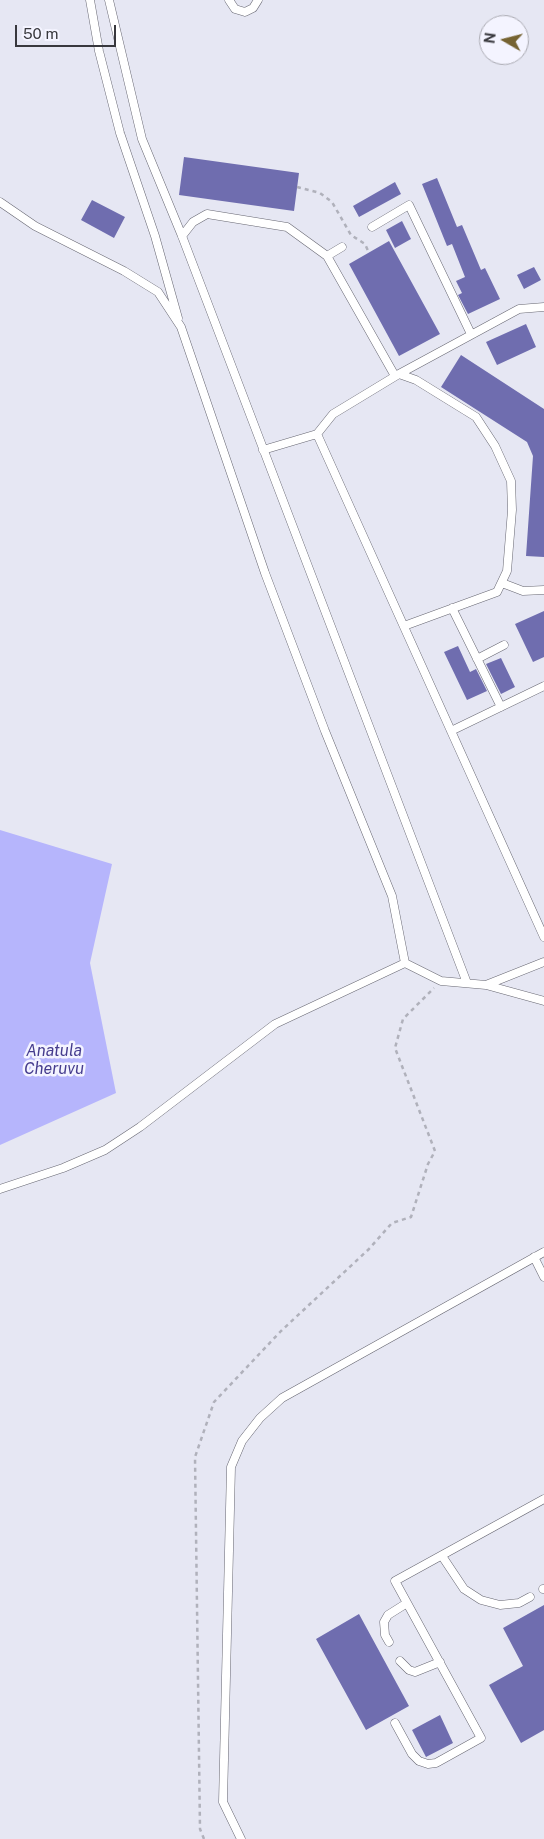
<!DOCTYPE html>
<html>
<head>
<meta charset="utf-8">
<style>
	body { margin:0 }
	#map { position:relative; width:544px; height:1839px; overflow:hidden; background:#e6e7f3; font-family:"Public Sans",sans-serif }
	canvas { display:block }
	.north { position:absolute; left:479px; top:15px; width:50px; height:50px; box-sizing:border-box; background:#f4f4ff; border:1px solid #a9a9b1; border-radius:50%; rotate:278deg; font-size:14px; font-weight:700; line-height:20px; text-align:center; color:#38383d }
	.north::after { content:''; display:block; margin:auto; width:18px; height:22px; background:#766332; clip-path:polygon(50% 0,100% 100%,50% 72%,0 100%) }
	.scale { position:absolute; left:15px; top:25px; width:101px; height:22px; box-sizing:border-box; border:2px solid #38383d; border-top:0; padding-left:6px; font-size:15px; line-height:18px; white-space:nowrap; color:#38383d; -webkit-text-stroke:4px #f4f4ff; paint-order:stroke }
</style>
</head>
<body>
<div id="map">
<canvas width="544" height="1839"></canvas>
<div class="north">N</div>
<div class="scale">50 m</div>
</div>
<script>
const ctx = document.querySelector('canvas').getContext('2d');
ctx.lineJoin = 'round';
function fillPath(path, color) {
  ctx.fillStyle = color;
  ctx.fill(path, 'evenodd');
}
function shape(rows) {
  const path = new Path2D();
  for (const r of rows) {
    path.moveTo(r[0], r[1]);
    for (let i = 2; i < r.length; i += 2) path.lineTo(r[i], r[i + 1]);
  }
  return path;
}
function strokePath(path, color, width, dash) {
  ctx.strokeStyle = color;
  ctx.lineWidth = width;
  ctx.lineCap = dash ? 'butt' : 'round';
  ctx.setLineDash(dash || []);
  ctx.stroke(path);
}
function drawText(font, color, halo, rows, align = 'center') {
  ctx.font = font + ' "Public Sans",sans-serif';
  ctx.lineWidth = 5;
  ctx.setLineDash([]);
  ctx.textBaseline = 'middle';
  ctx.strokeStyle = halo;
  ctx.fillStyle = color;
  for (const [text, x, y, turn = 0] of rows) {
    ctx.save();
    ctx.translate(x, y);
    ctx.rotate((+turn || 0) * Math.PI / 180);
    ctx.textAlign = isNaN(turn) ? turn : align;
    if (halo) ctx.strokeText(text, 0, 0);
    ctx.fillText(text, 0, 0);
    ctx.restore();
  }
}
const water = shape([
	[0,830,112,864,90,963,116,1093,0,1145]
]);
const building = shape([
	[184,157,299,173,294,211,179,195],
	[437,178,457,227,462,225,481,270,485,268,500,299,468,314,458,295,462,293,456,281,465,277,452,244,447,246,422,184],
	[395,182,401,194,359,217,353,206],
	[92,200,125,217,114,238,81,220],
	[402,221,411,239,395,248,386,230],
	[389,241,440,334,399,356,349,264],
	[534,267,541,280,524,289,517,275],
	[526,324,536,347,497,365,486,342],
	[461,355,544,409,544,557,526,556,533,456,527,442,441,387],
	[544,611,544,657,533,662,515,624],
	[458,646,470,672,476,669,487,691,467,700,444,652],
	[501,658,515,687,501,694,486,664],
	[544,1605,544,1730,521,1743,489,1685,523,1666,503,1628],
	[359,1614,409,1706,366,1730,316,1639],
	[440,1715,453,1743,426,1757,412,1730]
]);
const path = shape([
	[297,187,320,193,332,202,351,235,365,244,369,253],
	[204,1839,200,1829,195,1457,214,1402,281,1331,369,1249,392,1223,411,1217,428,1164,435,1151,395,1048,403,1019,434,988]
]);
const service = shape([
	[90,0,99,51,120,133,155,236,178,318],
	[109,0,142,139,182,236,467,983],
	[229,0,235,9,245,12,253,8,258,0],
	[0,202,35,226,124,271,158,292,181,327,265,573,325,731,392,896,405,963],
	[372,227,409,205,471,334],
	[182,236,193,222,207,214,287,227,327,256,395,376],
	[327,256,342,247],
	[399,374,416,380,476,417,495,446,511,481,512,510,507,571,497,592,404,626],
	[317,434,544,937],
	[263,450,317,434,333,414,399,374,519,309,544,307],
	[502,583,523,591,544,590],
	[452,608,501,707],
	[477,659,504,645],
	[451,731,544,686],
	[486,985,544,1001],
	[0,1189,63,1168,105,1150,140,1127,275,1024,405,963,441,981,486,985,544,962],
	[534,1257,544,1277],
	[442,1556,464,1589,481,1600,500,1605,519,1603,530,1597],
	[543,1589,544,1589],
	[389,1642,385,1635,384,1622,388,1615,407,1603],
	[400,1661,409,1670,415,1672,440,1662],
	[395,1723,412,1754,419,1761,428,1764,436,1763,481,1738,395,1581,544,1499],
	[241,1839,223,1802,231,1467,242,1441,260,1418,282,1398,544,1252]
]);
const waterNames = [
	["Anatula",54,1051],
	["Cheruvu",54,1069]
];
fillPath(water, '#b6b5fc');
fillPath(building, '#6f6daf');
strokePath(service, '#676772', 9);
strokePath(path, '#b0b1bb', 2.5, [4, 4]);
strokePath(service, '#fff', 8);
drawText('italic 16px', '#453c8e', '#f4f4ff', waterNames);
</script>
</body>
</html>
